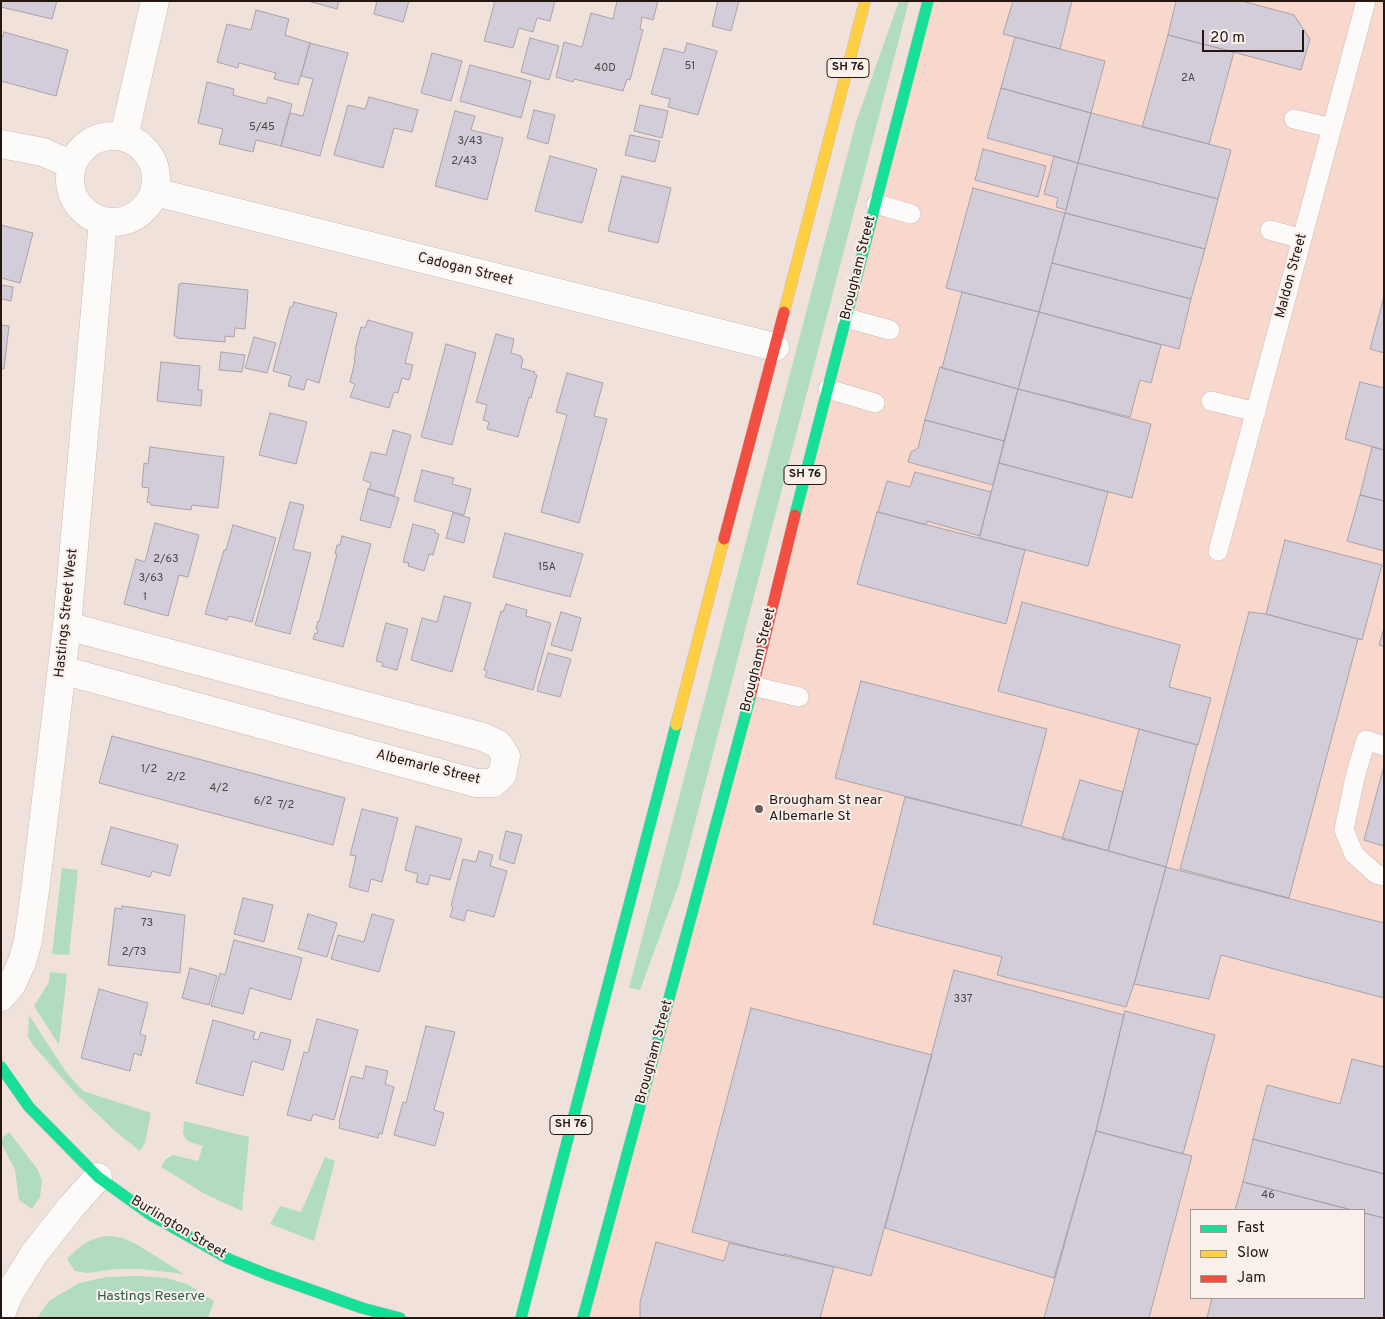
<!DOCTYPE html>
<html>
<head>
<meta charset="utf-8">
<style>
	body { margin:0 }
	#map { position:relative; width:1385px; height:1319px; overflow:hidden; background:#f1e1db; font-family:Overpass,sans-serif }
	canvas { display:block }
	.frame { position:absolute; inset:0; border:2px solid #261610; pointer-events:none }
	.legend { position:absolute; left:1190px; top:1209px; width:175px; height:90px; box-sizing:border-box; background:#f9efeb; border:1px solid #a59893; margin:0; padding:6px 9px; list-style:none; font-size:15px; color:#261610 }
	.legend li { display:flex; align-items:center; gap:10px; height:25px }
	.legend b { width:25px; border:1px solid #a59893 }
	.scale { position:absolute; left:1202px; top:30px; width:102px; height:22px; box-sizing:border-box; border:2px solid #261610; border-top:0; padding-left:6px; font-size:15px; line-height:18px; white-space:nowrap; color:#261610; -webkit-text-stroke:4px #f9efeb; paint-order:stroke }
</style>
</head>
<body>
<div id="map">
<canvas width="1385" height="1319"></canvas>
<div class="frame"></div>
<ul class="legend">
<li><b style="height:6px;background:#16e098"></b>Fast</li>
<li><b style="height:6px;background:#ffcf43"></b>Slow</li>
<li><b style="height:6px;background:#f24e42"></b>Jam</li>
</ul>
<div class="scale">20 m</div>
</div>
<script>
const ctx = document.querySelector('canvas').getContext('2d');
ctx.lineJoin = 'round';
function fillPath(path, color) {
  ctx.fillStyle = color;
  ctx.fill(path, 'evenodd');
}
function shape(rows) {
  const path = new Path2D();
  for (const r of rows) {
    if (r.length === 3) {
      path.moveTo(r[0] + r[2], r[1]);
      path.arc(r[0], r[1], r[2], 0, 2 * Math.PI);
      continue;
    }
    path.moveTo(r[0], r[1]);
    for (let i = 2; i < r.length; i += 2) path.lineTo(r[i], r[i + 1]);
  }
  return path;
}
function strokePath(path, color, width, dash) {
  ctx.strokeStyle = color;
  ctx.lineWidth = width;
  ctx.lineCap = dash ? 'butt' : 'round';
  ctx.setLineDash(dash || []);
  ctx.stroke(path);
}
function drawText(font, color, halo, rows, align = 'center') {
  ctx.font = font + ' Overpass,sans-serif';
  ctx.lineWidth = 4;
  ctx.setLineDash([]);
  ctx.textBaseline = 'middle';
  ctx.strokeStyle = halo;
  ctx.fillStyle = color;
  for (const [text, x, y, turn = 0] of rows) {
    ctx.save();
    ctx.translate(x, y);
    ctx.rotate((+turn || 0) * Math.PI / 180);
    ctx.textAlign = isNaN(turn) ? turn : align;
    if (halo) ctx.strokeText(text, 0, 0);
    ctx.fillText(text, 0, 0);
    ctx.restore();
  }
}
const built = shape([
	[928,1,1384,1,1384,1318,583,1318],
	[1191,1210,1364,1210,1364,1298,1191,1298]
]);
const green = shape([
	[899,1,909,1,679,884,640,990,629,988,856,122],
	[62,868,78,870,69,955,52,954],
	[50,972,67,974,59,1045,34,1006,49,982],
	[29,1015,66,1072,83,1091,151,1113,145,1143,140,1151,115,1131,75,1093,33,1045,28,1037],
	[184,1121,249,1137,242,1211,205,1194,161,1167,166,1159,173,1155,198,1161,203,1146,190,1142,185,1138,183,1133],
	[9,1132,38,1170,42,1181,40,1197,32,1209,19,1200,15,1170,1,1143,3,1137],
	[325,1157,335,1161,314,1241,270,1224,280,1206,301,1212],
	[111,1236,123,1238,136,1244,184,1274,141,1269,116,1269,88,1273,75,1271,67,1259,76,1250,87,1242,100,1237],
	[139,1276,166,1278,187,1284,214,1301,208,1318,37,1318,49,1301,79,1283,107,1277]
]);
const building = shape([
	[1,1,57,1,52,19,1,7,1,1],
	[308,1,339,1,337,9,308,1],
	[377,1,409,1,403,22,374,14,377,1],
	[495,1,555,1,550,21,537,18,533,32,519,28,513,48,484,41,495,1],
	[617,1,658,1,653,20,642,17,640,29,643,30,630,80,627,79,623,91,574,79,573,82,556,77,564,42,582,47,591,13,613,19,617,1],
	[718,1,739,1,731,31,712,26,718,1],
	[1013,1,1072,1,1060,49,1003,34,1013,1],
	[1176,1,1242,1,1294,15,1310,39,1301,70,1168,35,1176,1],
	[256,10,289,19,285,35,310,43,298,85,274,79,276,73,239,63,238,68,217,62,227,24,251,30,256,10],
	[4,32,68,50,56,96,1,81,1,41,4,32],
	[1168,35,1234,52,1209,144,1142,127,1168,35],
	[1015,37,1105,61,1091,113,1001,88,1015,37],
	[530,38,559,46,549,80,521,72,530,38],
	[310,43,348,53,320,156,281,146,290,113,303,116,313,79,301,76,310,43],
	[687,43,717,51,698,115,668,107,670,99,651,94,664,48,684,53,687,43],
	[432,53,462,61,451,101,421,93,432,53],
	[470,65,531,81,521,118,460,101,470,65],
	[207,82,234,89,233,95,266,104,268,97,292,104,281,146,256,140,253,152,219,144,223,129,198,123,207,82],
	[1001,88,1091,113,1078,163,987,138,1001,88],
	[369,97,418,110,412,132,394,128,383,168,334,155,348,105,365,109,369,97],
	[640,105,668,111,662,138,634,131,640,105],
	[534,110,555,115,548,144,527,138,534,110],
	[455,111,475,116,471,130,503,138,487,200,435,186,455,111],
	[1091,113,1231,150,1218,199,1078,163,1091,113],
	[630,135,660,141,655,162,625,155,630,135],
	[983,149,1046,166,1038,197,975,180,983,149],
	[550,156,597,169,582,223,535,211,550,156],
	[1054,156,1078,163,1066,210,1056,207,1058,198,1044,194,1054,156],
	[1078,163,1218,199,1205,249,1065,213,1078,163],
	[622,176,671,188,658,243,608,231,622,176],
	[973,188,1065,213,1039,312,946,288,973,188],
	[1065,213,1205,249,1191,299,1052,263,1065,213],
	[1,225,33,233,20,283,1,278,1,225],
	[1052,263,1191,299,1179,349,1039,312,1052,263],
	[182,283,248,290,245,329,235,328,234,337,225,336,225,342,177,338,177,336,174,336,179,284,181,284,182,283],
	[1,285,13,287,11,301,1,299,1,285],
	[962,292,1039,312,1018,389,942,368,962,292],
	[1384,296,1384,353,1370,349,1384,296],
	[294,302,337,313,319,383,307,379,304,390,288,386,291,376,273,371,290,307,292,307,294,302],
	[1039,312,1161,345,1151,383,1140,380,1130,417,1018,389,1039,312],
	[368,320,413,333,405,363,413,365,409,380,402,378,398,393,394,392,389,408,350,397,355,384,350,382,355,361,354,360,356,351,355,350,361,327,365,328,368,320],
	[1,325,9,326,4,369,1,368,1,325],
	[496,334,514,339,511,353,521,356,521,358,523,359,521,368,535,372,534,374,537,375,531,398,529,397,518,437,487,429,489,422,483,420,487,405,476,402,496,334],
	[254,337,276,343,267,373,245,368,254,337],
	[446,344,476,353,452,445,421,437,446,344],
	[221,352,245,355,242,372,219,370,221,352],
	[161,362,200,366,198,390,202,390,201,406,157,401,161,362],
	[940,367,1018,389,1004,441,925,420,940,367],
	[567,373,603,383,594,416,607,419,579,523,541,512,567,415,556,412,567,373],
	[1360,382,1384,388,1384,450,1345,439,1360,382],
	[1018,389,1151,424,1132,498,999,463,1018,389],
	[270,413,307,422,296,464,259,455,270,413],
	[925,420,1004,441,993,485,908,462,911,452,918,448,925,420],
	[393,430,411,435,394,496,369,489,371,483,363,480,371,452,386,455,393,430],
	[150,447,224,457,218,508,192,505,191,510,151,505,151,503,147,502,149,488,142,487,144,463,148,464,150,447],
	[1372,447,1384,450,1384,501,1360,495,1372,447],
	[999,463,1108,492,1088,566,979,538,999,463],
	[422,470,454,478,452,484,471,489,464,515,414,501,422,470],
	[915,472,991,492,980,536,927,521,926,525,878,512,887,481,910,487,915,472],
	[368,489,399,498,390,528,360,520,368,489],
	[1360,495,1384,501,1384,551,1347,541,1360,495],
	[290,502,304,505,293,549,311,553,290,634,255,625,290,502],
	[877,512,1025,550,1006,624,857,584,877,512],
	[453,513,470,518,464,543,446,538,453,513],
	[155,523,199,535,188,577,179,575,168,616,124,604,136,559,145,562,155,523],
	[413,524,435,530,435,533,439,534,433,555,429,554,424,571,408,566,409,563,403,562,413,524],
	[233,525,276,538,252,622,229,616,227,620,205,614,224,550,226,550,233,525],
	[505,533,583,554,570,597,493,577,505,533],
	[342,536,371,544,343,647,313,639,315,633,317,634,318,630,316,629,318,621,319,622,337,554,335,554,337,545,340,545,342,536],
	[1285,540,1382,565,1362,640,1266,614,1285,540],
	[444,596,471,603,452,672,411,660,422,618,437,622,444,596],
	[1022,602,1180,645,1169,687,1211,698,1198,745,998,691,1022,602],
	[506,604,527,610,526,616,551,623,533,690,485,677,487,671,484,670,501,611,503,612,506,604],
	[561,612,581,618,572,651,551,645,561,612],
	[1249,612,1266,614,1358,639,1289,898,1180,869,1249,612],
	[386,623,408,629,397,670,382,666,383,663,376,661,386,623],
	[1384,628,1384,646,1379,645,1384,628],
	[548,653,571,659,560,697,537,691,548,653],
	[861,681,1047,729,1021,826,835,778,861,681],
	[1139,729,1197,745,1166,867,1108,851,1139,729],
	[112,736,345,798,333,845,99,783,112,736],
	[1384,766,1384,846,1364,840,1384,766],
	[1080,780,1123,792,1108,851,1062,839,1080,780],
	[905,797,1021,826,1166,867,1134,984,1126,1007,997,975,1002,957,873,924,905,797],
	[362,809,398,818,382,882,371,879,368,892,349,887,356,856,350,855,362,809],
	[416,826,462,839,450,880,430,875,428,885,416,882,418,874,405,870,416,826],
	[111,827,178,845,170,876,152,871,150,877,101,864,111,827],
	[506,831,522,835,514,864,499,859,506,831],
	[479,851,493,855,490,866,507,871,494,917,467,910,464,921,450,917,453,907,451,906,463,859,476,862,479,851],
	[1166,867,1384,923,1384,998,1221,955,1209,999,1134,984,1166,867],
	[243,898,273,905,264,942,234,934,243,898],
	[122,906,185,915,180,973,108,965,115,908,122,909,122,906],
	[308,914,337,923,327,957,298,949,308,914],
	[372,914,394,920,379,972,331,959,338,935,364,942,372,914],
	[234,940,302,958,291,1000,250,988,243,1014,211,1006,220,973,225,975,234,940],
	[190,968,217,976,209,1005,182,998,190,968],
	[954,970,1124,1015,1096,1131,1054,1278,885,1228,954,970],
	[99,989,148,1003,140,1034,146,1036,141,1056,134,1053,130,1071,81,1058,99,989],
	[751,1008,932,1055,871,1276,784,1254,784,1256,692,1232,751,1008],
	[1125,1011,1215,1035,1183,1154,1096,1131,1125,1011],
	[317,1019,358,1030,334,1120,313,1114,311,1121,287,1115,304,1052,308,1053,317,1019],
	[213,1020,255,1032,253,1039,258,1040,261,1032,291,1040,283,1070,252,1061,243,1096,196,1083,213,1020],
	[426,1026,455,1032,434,1110,444,1113,435,1146,394,1135,403,1102,406,1103,426,1026],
	[1352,1059,1384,1067,1384,1174,1253,1139,1267,1085,1340,1104,1352,1059],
	[366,1066,388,1071,385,1084,394,1087,382,1134,379,1133,378,1138,339,1128,340,1123,339,1122,351,1076,363,1079,366,1066],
	[1096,1131,1192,1156,1149,1318,1044,1318,1096,1131],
	[1253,1139,1384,1174,1384,1218,1364,1213,1364,1210,1352,1210,1243,1182,1253,1139],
	[1243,1182,1352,1210,1235,1210,1243,1182],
	[1364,1213,1384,1218,1384,1318,1207,1318,1212,1298,1364,1298,1364,1213],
	[656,1242,724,1261,729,1243,834,1267,820,1318,640,1318,640,1302,656,1242]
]);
const lane = shape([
	[1294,119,1332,128],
	[876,204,911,214],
	[1270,230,1302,239],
	[846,318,890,330],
	[828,389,875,403],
	[1211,401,1256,412],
	[1218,551,1366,1],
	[753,686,799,697],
	[1384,746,1366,740,1355,777,1344,830,1354,854,1376,874,1384,876]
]);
const street = shape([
	[113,179,43],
	[124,136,155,1],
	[1,144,43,152,72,165],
	[155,192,775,347],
	[62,670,476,783,493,783,502,775,506,756,498,744,483,737,67,626],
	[1,997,12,984,22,962,28,941,36,883,67,626,103,221],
	[1,1314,9,1294,34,1254,71,1207,98,1177]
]);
const fast = shape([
	[795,515,928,1],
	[1,1067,29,1107,98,1177,151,1215,229,1259,266,1274,362,1308,400,1318],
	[521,1318,676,725],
	[583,1318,751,694]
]);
const slow = shape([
	[784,312,865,1],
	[676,725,724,539]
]);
const jam = shape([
	[724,539,784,312],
	[751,694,795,515]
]);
const markers = [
	[759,809,5,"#6d5d57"]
];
const numberNames = [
	["51",690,67],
	["40D",605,69],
	["2A",1188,79],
	["5/45",262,128],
	["3/43",470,142],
	["2/43",464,162],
	["2/63",166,560],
	["15A",547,568],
	["3/63",151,579],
	["1",145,598],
	["1/2",149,770],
	["2/2",176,778],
	["4/2",219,789],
	["6/2",263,802],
	["7/2",286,806],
	["73",147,924],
	["2/73",134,953],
	["337",963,1000],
	["46",1268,1196]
];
const shields = [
	[848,68,42],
	[805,475,42],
	[571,1125,42]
];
const shieldNames = [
	["SH 76",848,68],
	["SH 76",805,475],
	["SH 76",571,1125]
];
const streetNames = [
	["Brougham Street",859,268,-76],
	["Cadogan Street",465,270,14],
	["Maldon Street",1292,276,-75],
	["Hastings Street West",67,613,-84],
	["Brougham Street",759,660,-76],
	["Albemarle Street",428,768,14],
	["Brougham Street",655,1052,-75],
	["Burlington Street",178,1228,31]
];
const poiNames = [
	["Brougham St near",769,801],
	["Albemarle St",769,817]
];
const parkNames = [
	["Hastings Reserve",151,1297]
];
fillPath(built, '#f8d8cd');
fillPath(green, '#b1dcc0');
fillPath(building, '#d3cdda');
strokePath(building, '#aaa3a8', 1);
strokePath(lane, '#cbbbb6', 20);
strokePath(street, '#cbbbb6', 29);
strokePath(fast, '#cbbbb6', 12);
strokePath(slow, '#cbbbb6', 12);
strokePath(jam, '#cbbbb6', 12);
strokePath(lane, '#fdfafa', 19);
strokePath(street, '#fdfafa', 28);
strokePath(fast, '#16e098', 11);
strokePath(slow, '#ffcf43', 11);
strokePath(jam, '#f24e42', 11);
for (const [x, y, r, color] of markers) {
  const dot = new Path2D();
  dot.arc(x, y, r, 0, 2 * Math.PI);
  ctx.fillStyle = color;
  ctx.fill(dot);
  strokePath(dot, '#f9efeb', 2);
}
drawText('11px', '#514442', null, numberNames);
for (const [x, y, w] of shields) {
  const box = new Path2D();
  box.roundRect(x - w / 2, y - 9.5, w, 19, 4);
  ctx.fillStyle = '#f9efeb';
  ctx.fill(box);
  strokePath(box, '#261610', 1);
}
drawText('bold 12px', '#261610', null, shieldNames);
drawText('14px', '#261610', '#f9efeb', streetNames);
drawText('14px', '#261610', '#f9efeb', poiNames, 'left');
drawText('14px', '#295f45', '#f9efeb', parkNames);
</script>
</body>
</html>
